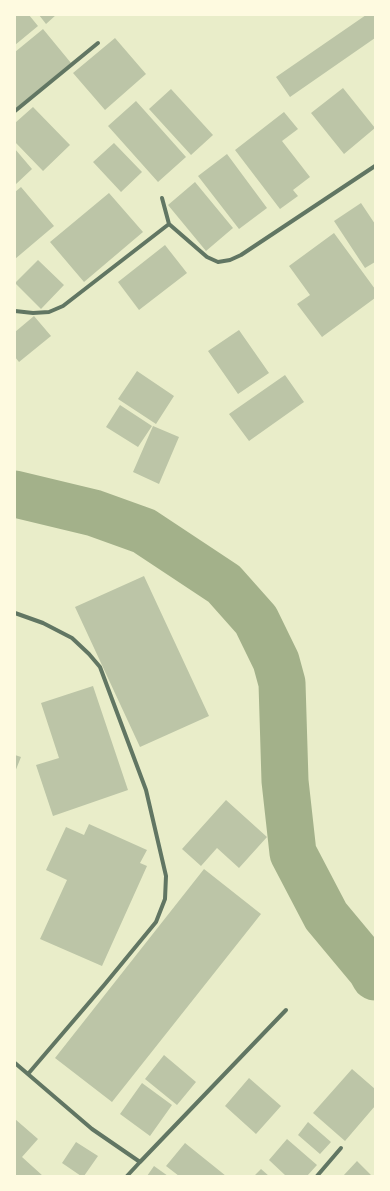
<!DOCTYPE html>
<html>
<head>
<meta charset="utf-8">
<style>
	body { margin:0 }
	#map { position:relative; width:390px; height:1191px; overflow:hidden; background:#e9edc9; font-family:"Alegreya Sans",sans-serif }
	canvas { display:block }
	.frame { position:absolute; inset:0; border:16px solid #fefae0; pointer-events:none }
</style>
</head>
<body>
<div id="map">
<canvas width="390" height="1191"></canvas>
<div class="frame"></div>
</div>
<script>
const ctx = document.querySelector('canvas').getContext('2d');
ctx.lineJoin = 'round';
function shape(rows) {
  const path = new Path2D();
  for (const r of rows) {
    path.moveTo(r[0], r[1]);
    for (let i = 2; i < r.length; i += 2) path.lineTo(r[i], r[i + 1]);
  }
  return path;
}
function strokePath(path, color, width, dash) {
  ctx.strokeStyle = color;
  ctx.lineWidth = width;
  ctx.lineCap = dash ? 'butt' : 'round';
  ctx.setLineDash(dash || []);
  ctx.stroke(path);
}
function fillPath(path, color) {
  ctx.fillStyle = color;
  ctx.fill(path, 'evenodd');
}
const river = shape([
	[15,494,94,513,144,531,224,584,256,620,276,661,282,683,285,781,293,853,326,916,371,970,375,977]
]);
const building = shape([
	[15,15,29,15,38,26,15,45],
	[39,15,56,15,46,24],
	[366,15,375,15,375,38,290,97,276,77],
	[43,29,71,63,15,109,15,52],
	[115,38,146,74,105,110,73,73],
	[343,88,375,128,344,154,311,113],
	[171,89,213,135,191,155,149,109],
	[136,101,186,157,158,182,108,126],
	[33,107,70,145,43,171,15,142,15,123],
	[284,112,298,129,282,141,310,177,293,190,298,196,280,209,235,150],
	[114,143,142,172,121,192,93,162],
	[15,149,32,169,15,185],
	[227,154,267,208,239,229,198,176],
	[195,182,233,228,206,251,168,205],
	[21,187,54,226,15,259,15,192],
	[109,193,143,232,84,282,50,242],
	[361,203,375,224,375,252,374,252,375,254,375,262,365,268,334,221],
	[334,233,375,289,375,298,322,337,297,304,310,295,289,266],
	[165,245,187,273,139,310,118,282],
	[38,260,64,285,41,309,15,283],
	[34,316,51,336,19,362,15,357,15,332],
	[239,330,269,373,238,394,208,351],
	[137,371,174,396,156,424,118,399],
	[285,375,304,402,249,441,229,414],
	[120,405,152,426,138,447,106,427],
	[153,426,179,437,159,484,133,472],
	[144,576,209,716,140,747,75,607],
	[93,686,128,790,53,816,36,765,59,758,41,703],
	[15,755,21,757,15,772],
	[226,800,267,837,239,868,217,848,201,866,182,849],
	[89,824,147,850,140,863,147,866,102,966,40,939,67,880,46,870,66,827,84,835],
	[204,869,261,914,112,1102,55,1058],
	[164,1055,196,1082,177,1105,145,1079],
	[352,1069,375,1089,375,1106,345,1141,313,1113],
	[249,1078,281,1106,256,1134,225,1106],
	[142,1083,172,1105,150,1136,120,1114],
	[15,1119,38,1139,22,1157,43,1176,15,1176],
	[308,1122,331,1142,320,1154,298,1135],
	[287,1139,317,1165,307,1176,286,1176,269,1160],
	[76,1142,98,1156,84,1176,81,1176,62,1163],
	[185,1143,226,1176,179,1176,166,1166],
	[357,1161,372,1176,343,1176],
	[154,1166,168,1176,147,1176],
	[261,1169,269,1176,254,1176]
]);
const minor = shape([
	[15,111,98,43],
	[162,198,169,224,207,257,218,262,230,260,241,255,375,166],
	[15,311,33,313,49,312,63,306,169,224],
	[15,613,43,623,72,638,89,654,100,667,146,790,166,876,165,899,156,922,105,984,28,1074],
	[15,1063,92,1129,140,1162,127,1176],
	[140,1162,286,1010],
	[317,1176,341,1148]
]);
strokePath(river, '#a3b18a', 47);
fillPath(building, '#bcc5a7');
strokePath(minor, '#617663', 4);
</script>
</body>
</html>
